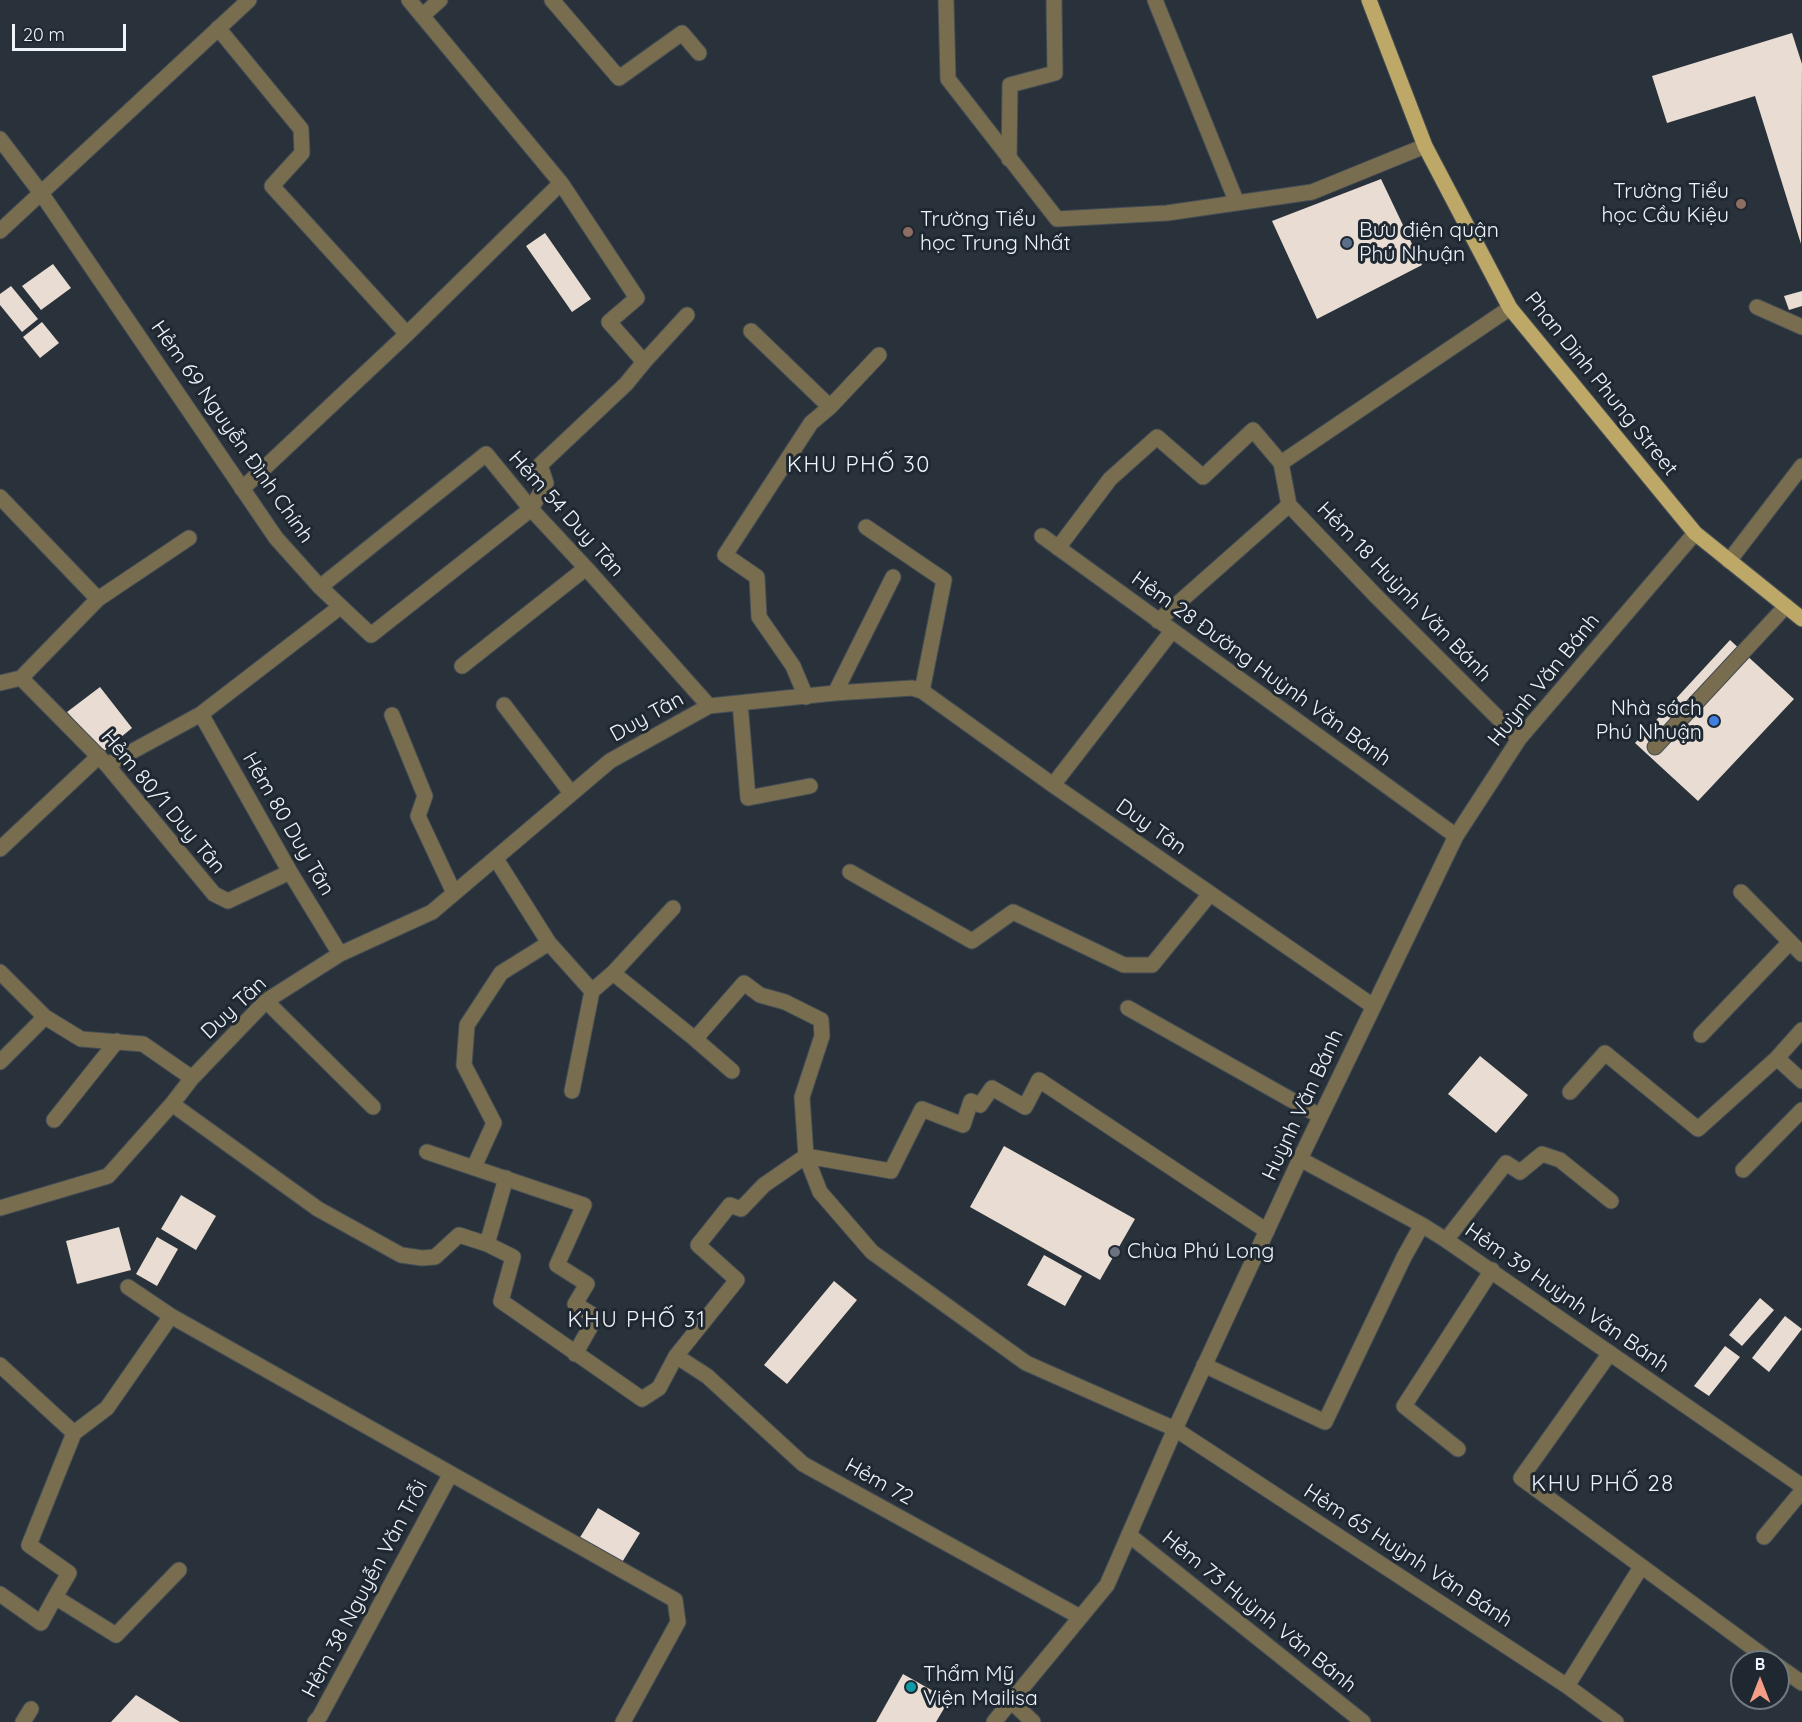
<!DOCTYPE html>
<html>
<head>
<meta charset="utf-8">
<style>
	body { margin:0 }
	#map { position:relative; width:1802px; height:1722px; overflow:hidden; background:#29323a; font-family:Quicksand,sans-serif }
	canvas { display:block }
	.north { position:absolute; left:1730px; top:1650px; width:60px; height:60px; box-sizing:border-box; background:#1f2830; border:2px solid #727a81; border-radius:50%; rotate:0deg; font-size:16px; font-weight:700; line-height:24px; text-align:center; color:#eef4fa }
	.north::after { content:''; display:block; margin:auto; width:21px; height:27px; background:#f49e88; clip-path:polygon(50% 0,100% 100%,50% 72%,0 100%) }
	.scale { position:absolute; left:12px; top:24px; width:114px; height:27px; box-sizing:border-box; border:3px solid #eef4fa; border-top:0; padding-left:8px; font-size:18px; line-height:21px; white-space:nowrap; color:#eef4fa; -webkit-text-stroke:4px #1f2830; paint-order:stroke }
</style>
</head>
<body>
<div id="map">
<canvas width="1802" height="1722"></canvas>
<div class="north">B</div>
<div class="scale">20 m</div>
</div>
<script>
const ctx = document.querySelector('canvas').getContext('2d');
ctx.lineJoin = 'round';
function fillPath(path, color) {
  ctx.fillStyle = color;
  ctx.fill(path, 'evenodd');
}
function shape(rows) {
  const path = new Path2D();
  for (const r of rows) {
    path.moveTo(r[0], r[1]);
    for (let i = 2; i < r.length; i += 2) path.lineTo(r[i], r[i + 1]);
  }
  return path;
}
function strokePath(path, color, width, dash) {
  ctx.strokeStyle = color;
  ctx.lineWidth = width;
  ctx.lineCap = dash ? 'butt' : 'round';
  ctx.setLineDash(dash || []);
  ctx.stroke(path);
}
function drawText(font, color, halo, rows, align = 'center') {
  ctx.font = font + ' Quicksand,sans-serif';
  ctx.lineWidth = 6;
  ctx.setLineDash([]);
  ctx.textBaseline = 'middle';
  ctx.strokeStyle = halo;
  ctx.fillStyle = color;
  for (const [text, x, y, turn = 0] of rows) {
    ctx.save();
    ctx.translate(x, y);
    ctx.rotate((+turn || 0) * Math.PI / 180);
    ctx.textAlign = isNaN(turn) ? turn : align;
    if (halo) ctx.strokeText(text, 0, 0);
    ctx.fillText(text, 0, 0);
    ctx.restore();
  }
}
const building = shape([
	[1792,33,1802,64,1801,244,1755,96,1667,123,1652,76],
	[1381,179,1422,265,1317,319,1272,221],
	[545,233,591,299,572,312,526,246],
	[53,264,71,288,41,310,22,286],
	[11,286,38,319,22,332,0,305,0,294],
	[1802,291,1802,306,1789,310,1784,296],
	[42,322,59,343,40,358,23,337],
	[1730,640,1794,699,1698,801,1635,743],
	[100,687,132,728,103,752,67,712],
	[1480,1056,1528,1095,1496,1133,1448,1094],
	[1004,1146,1135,1219,1100,1280,970,1207],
	[181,1195,216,1216,196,1250,161,1229],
	[119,1227,131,1270,77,1284,66,1241],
	[157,1237,178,1249,157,1286,136,1274],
	[1044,1255,1082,1276,1065,1306,1027,1285],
	[834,1281,857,1300,787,1384,764,1365],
	[1760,1298,1774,1310,1742,1346,1729,1335],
	[1785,1316,1802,1329,1769,1372,1752,1358],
	[1725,1346,1740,1357,1709,1396,1694,1386],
	[598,1508,640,1533,621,1564,579,1539],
	[903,1674,949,1700,936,1722,876,1722],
	[136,1695,180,1722,111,1722]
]);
const minor = shape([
	[552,0,619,78,682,33,699,53],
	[946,0,948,79,1057,219,1167,213,1312,192,1425,146],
	[1155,0,1237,203],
	[422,16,440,0],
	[218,28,301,129,302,153,272,186,407,334],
	[0,139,41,193,276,538,320,587,371,635,531,509,546,483,540,465,626,384,644,362,687,315],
	[1009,159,1010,85,1055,73,1054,0],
	[561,183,637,298,609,322,644,362],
	[0,231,249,0],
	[1757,307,1802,327],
	[751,331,830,407],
	[1281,463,1510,308],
	[242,489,407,334,561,183,409,0],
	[0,497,98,599],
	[866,527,944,580,922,691],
	[1042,536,1456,836],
	[1058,548,1110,479,1157,437,1203,477,1253,430,1281,463,1289,505,1376,596,1519,739],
	[1729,561,1802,466],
	[320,587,486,454,531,509,586,568,709,706],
	[1158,621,1289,505],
	[462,666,586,568],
	[21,678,107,765,214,894,228,901,290,872],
	[0,683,21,678,98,599,189,538],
	[835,693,893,577],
	[806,697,793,666,759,617,757,577,725,555,811,423,830,407,879,355],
	[740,703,748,798,810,786],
	[504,705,571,793],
	[201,714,290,872,340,954],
	[392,715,425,796,418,816,454,893],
	[1655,747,1786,606],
	[107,765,201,714,340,607],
	[1053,785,1172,631],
	[0,849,99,756],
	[496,859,549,943,592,991,572,1091],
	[850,872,972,941,1013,912,1124,965,1152,965,1210,894],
	[1741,892,1802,954],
	[0,972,45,1017,81,1039,143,1044,192,1078],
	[613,973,695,1039,732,1071],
	[592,991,613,973,673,908],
	[266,1001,373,1107],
	[1128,1008,1320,1116],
	[1701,1035,1790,942],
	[695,1039,744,983,760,995,785,1002,821,1020,822,1036,802,1097,806,1156,820,1192,872,1252,1026,1363,1175,1429,1567,1686,1616,1722],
	[1777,1058,1802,1081],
	[0,1062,45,1017],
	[1570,1092,1605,1053,1698,1129,1777,1058,1802,1030],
	[172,1104,318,1209,401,1255,422,1258,435,1257,459,1235,487,1244,513,1257,501,1301,642,1399,659,1388,676,1356,737,1280,698,1245,730,1205,741,1209,764,1185,806,1156,891,1171,922,1109,963,1125,971,1101,980,1105,992,1088,1025,1107,1039,1080,1267,1231],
	[54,1120,117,1041],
	[427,1152,584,1205,557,1265,587,1284,575,1304,596,1317,575,1354],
	[1300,1159,1422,1225,1446,1240,1802,1486],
	[474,1167,494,1123,464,1065,467,1025,501,973,549,943],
	[1743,1170,1802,1110],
	[0,1208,108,1176,172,1104,192,1078,266,1001,340,954,432,912,610,761,709,706,835,693,912,688,922,691,1053,785,1373,1006],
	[1446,1240,1506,1163,1520,1172,1542,1154,1560,1160,1611,1201],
	[487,1244,506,1178],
	[128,1287,171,1316,675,1600,678,1622,623,1722],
	[1610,1353,1521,1478,1772,1662],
	[676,1356,707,1376,803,1464,1080,1617],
	[0,1365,74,1433],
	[1204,1365,1325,1422,1404,1257,1422,1225],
	[1458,1449,1404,1406,1492,1270],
	[1129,1535,1363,1722],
	[1764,1537,1802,1491],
	[0,1594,41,1623,55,1597,116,1635,179,1570],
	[55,1597,69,1573,29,1545,74,1433,107,1408,171,1316],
	[1778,1666,1802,1683],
	[1567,1686,1641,1567],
	[1011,1701,1033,1722],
	[23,1722,31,1709],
	[315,1722,320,1716,450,1475],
	[994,1722,1107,1585,1175,1429,1300,1159,1456,836,1519,739,1695,533]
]);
const major = shape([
	[1369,0,1425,146,1510,308,1695,533,1802,619]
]);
const markers = [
	[1741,204,6,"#8d6e63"],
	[908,232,6,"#8d6e63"],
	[1347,243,6,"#5c6f8a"],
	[1714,721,6,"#3f7fe0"],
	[1115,1252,6,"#6b7280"],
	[911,1687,6,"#0f9aa8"]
];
const poiNames = [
	["Trường Tiểu",1729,192,"right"],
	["học Cầu Kiệu",1729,216,"right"],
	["Trường Tiểu",920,220],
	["học Trung Nhất",920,244],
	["Bưu điện quận",1359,231],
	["Phú Nhuận",1359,255],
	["Nhà sách",1702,709,"right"],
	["Phú Nhuận",1702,733,"right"],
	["Chùa Phú Long",1127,1252],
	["Thẩm Mỹ",923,1675],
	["Viện Mailisa",923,1699]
];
const streetNames = [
	["Phan Dinh Phung Street",1601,384,51],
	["Hẻm 69 Nguyễn Đình Chính",232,432,55],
	["Hẻm 54 Duy Tân",566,514,48],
	["Hẻm 18 Huỳnh Văn Bánh",1404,592,46],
	["Hẻm 28 Đường Huỳnh Văn Bánh",1261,669,36],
	["Huỳnh Văn Bánh",1544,680,-51],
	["Duy Tân",647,717,-29],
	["Hẻm 80/1 Duy Tân",163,802,50],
	["Hẻm 80 Duy Tân",288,824,60],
	["Duy Tân",1151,827,35],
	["Duy Tân",234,1008,-43],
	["Huỳnh Văn Bánh",1303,1105,-65],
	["Hẻm 39 Huỳnh Văn Bánh",1567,1298,35],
	["Hẻm 72",879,1482,29],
	["Hẻm 65 Huỳnh Văn Bánh",1408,1556,33],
	["Hẻm 38 Nguyễn Văn Trỗi",365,1589,-62],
	["Hẻm 73 Huỳnh Văn Bánh",1259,1612,39]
];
const neighbourhoodNames = [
	["KHU PHỐ 30",859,465],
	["KHU PHỐ 31",637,1320],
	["KHU PHỐ 28",1603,1484]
];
fillPath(building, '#e9dcd3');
strokePath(minor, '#454d55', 17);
strokePath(major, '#454d55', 17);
strokePath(minor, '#786d4f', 15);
strokePath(major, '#bea868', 15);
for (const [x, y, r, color] of markers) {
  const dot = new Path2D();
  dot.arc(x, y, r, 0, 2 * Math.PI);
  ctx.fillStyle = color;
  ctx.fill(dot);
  strokePath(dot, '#1f2830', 2);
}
drawText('21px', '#eef4fa', '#1f2830', poiNames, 'left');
drawText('21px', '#eef4fa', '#1f2830', streetNames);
ctx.letterSpacing = '1.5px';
drawText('22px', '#eef4fa', '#1f2830', neighbourhoodNames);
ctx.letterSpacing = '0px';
</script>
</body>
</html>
